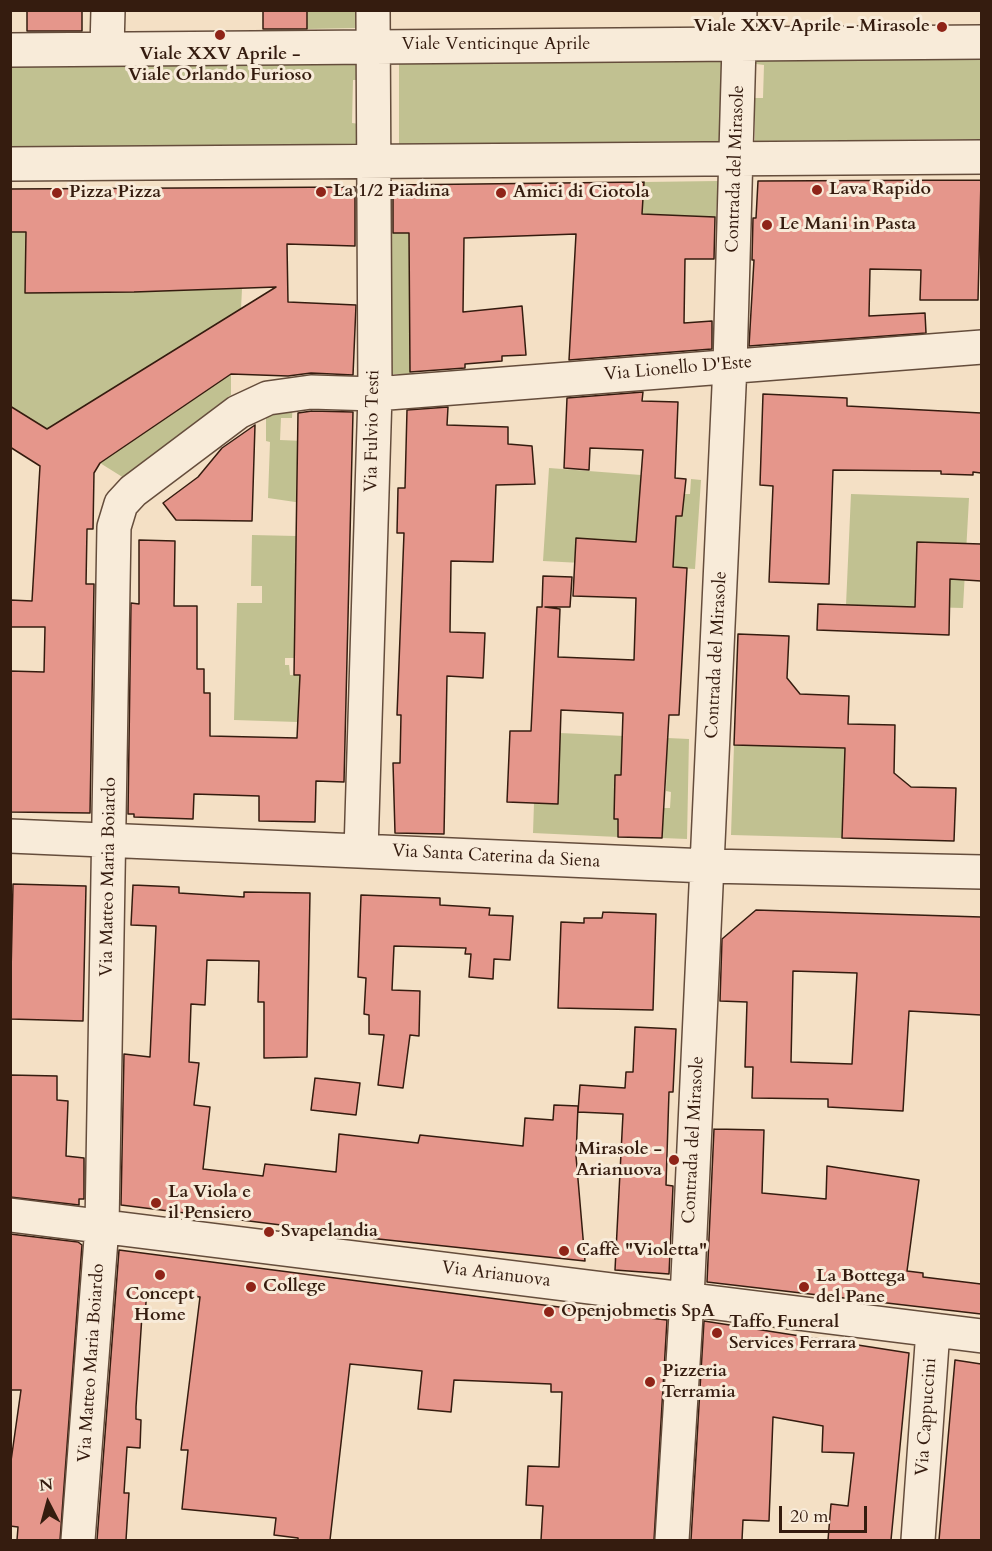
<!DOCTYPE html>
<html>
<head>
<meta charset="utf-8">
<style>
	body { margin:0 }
	#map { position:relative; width:992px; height:1551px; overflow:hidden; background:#f4e0c5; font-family:Cardo,serif }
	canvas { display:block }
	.frame { position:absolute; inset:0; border:12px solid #351c0f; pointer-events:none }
	.north { position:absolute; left:18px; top:1473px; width:60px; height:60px; -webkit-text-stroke:4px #f8ebd9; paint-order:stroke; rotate:354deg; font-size:16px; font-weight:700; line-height:24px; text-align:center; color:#351c0f }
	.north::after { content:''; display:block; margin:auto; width:21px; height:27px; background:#351c0f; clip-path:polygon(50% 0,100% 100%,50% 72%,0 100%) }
	.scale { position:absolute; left:779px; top:1506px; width:88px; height:27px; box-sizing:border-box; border:3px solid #351c0f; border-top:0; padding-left:8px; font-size:18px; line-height:21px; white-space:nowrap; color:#351c0f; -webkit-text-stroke:4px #f8ebd9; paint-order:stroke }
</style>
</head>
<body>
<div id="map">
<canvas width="992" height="1551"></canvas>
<div class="frame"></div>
<div class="north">N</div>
<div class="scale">20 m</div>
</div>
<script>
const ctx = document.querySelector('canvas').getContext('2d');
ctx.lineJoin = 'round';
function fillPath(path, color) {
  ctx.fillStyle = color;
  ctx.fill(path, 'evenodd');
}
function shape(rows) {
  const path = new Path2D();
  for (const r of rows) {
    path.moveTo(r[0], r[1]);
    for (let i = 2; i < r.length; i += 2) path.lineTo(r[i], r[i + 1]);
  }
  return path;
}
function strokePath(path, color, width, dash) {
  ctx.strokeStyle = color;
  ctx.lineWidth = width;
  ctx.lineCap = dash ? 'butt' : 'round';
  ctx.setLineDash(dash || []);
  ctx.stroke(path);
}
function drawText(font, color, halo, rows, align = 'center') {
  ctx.font = font + ' Cardo,serif';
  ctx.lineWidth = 6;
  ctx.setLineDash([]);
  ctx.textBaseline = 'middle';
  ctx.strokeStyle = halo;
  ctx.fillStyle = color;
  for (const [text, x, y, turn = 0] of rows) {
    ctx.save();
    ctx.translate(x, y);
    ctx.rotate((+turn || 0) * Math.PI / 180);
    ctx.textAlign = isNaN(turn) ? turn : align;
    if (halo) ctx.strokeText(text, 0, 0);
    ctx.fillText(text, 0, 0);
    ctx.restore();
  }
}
const green = shape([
	[307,11,356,11,357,28,307,29],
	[981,56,981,139,755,141,755,98,763,98,764,65,756,64,756,57],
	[726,57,726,141,399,144,399,59],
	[361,60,361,80,353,80,352,123,360,124,360,145,11,148,10,63],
	[718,181,716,217,642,214,644,182],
	[66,231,26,292,242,289,240,329,53,434,11,406,10,232],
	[387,233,409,233,410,374,387,374],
	[231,374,231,395,124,478,100,463],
	[293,400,292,418,281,418,280,440,304,441,302,503,268,498,270,442,266,441,266,408],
	[549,468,641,475,637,533,674,537,676,516,682,516,684,494,690,494,691,479,701,480,695,569,543,561],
	[851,494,969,498,963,608,846,605],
	[252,535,296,536,294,658,285,658,285,665,289,665,290,675,300,675,298,722,234,720,237,603,262,603,262,586,251,586],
	[560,733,689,739,687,839,662,838,663,808,670,808,671,792,666,791,667,754,622,752,621,775,615,775,614,819,618,819,618,837,533,833,534,803],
	[734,745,845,748,842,838,731,835]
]);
const building = shape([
	[27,10,82,10,82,31,27,31,27,10],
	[263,10,307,10,307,29,263,29,263,10],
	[981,180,978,300,920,300,921,270,870,269,869,316,925,313,926,333,749,346,754,260,752,260,753,218,756,218,758,181,981,180],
	[644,182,642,214,715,217,714,259,685,259,684,323,712,321,712,349,569,360,576,234,464,238,463,312,522,306,526,355,502,356,502,361,465,364,465,368,410,372,409,233,393,233,393,185,644,182],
	[355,187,355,246,287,244,288,302,356,305,353,375,311,373,288,376,231,374,100,463,94,473,93,529,87,529,86,584,94,584,90,813,10,812,10,671,44,672,45,627,10,627,10,600,32,601,40,466,10,447,10,406,47,429,276,287,134,292,25,293,26,232,10,232,10,189,355,187],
	[643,392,642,401,678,402,675,478,686,479,682,516,676,516,673,567,687,568,679,715,669,715,662,838,618,837,618,819,614,819,615,775,621,775,623,713,561,710,558,804,507,802,510,731,531,731,537,607,542,607,543,576,572,577,570,607,545,607,560,609,558,657,634,660,636,598,573,596,576,538,636,542,643,450,590,448,589,470,564,468,567,398,643,392],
	[763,394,847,398,847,406,981,413,981,473,973,472,973,475,941,474,941,471,833,470,829,584,769,582,773,486,760,485,763,394],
	[448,407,447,425,508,427,508,444,532,446,535,484,496,485,493,562,451,561,450,632,485,633,483,678,447,676,444,834,395,833,393,763,400,763,401,715,397,715,404,533,397,533,398,488,405,488,407,410,448,407],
	[312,411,353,412,344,782,316,781,315,822,259,821,259,796,194,794,193,819,134,817,134,814,128,814,131,603,139,604,139,540,175,541,174,606,197,606,197,669,204,669,204,693,210,693,210,736,297,738,300,675,294,675,298,413,312,411],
	[255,425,252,521,176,520,163,503,198,477,222,448,255,425],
	[917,542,981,544,981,581,950,579,949,635,817,630,818,604,915,607,917,542],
	[738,634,789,636,787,678,800,694,849,696,848,724,895,725,894,773,911,787,956,788,954,841,842,838,845,748,734,745,738,634],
	[13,884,86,886,83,1021,10,1019,13,884],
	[133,885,179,887,179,893,244,897,244,892,310,893,307,1057,264,1058,264,1002,258,1002,259,961,207,960,205,1005,191,1004,189,1062,199,1063,194,1105,210,1107,203,1169,263,1176,265,1164,336,1172,339,1134,418,1143,420,1135,523,1146,525,1118,553,1120,554,1105,578,1106,576,1156,585,1261,369,1238,369,1236,121,1205,124,1054,150,1057,156,926,131,925,133,885],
	[361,895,440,898,440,905,490,908,489,915,513,916,510,960,494,959,493,979,469,977,471,954,465,954,466,948,394,946,392,990,420,991,419,1036,410,1035,403,1088,378,1085,384,1035,369,1034,369,1015,364,1014,366,978,358,977,361,895],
	[756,910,981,917,981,1015,909,1011,903,1111,828,1107,828,1099,752,1098,753,1067,745,1067,747,1002,720,1001,722,939,756,910],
	[793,971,857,973,852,1064,791,1062,793,971],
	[603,912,656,914,653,1010,558,1008,561,922,584,923,584,918,602,918,603,912],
	[635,1027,676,1029,673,1092,669,1092,666,1185,673,1186,669,1274,615,1270,623,1114,578,1112,580,1085,625,1088,626,1072,633,1072,635,1027],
	[10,1075,57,1076,57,1100,68,1101,66,1156,84,1158,84,1199,79,1199,79,1205,10,1197,10,1075],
	[315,1078,360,1083,356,1115,311,1110,315,1078],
	[714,1129,764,1130,762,1193,826,1199,827,1166,919,1180,907,1271,923,1273,923,1277,981,1284,981,1314,707,1282,714,1129],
	[10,1234,78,1242,82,1245,60,1540,17,1540,18,1527,10,1526,10,1468,21,1390,10,1390,10,1234],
	[119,1250,590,1311,591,1318,613,1317,613,1314,667,1320,654,1540,541,1540,543,1506,526,1505,528,1466,559,1467,562,1392,551,1392,551,1384,454,1380,451,1412,418,1409,422,1371,350,1364,330,1540,298,1540,298,1538,274,1535,276,1518,182,1509,188,1450,181,1450,200,1297,147,1290,145,1315,142,1315,136,1407,136,1419,141,1420,140,1448,127,1447,124,1493,129,1493,126,1540,97,1540,119,1250],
	[704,1321,909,1353,891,1540,828,1540,831,1504,848,1506,854,1453,822,1452,823,1426,773,1417,769,1521,743,1520,742,1540,691,1540,704,1321],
	[955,1360,981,1364,981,1540,939,1540,955,1360]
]);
const minor = shape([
	[107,49,108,10],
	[10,50,982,42],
	[10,164,982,157],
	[10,836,707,866,982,872],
	[361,851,375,394,373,10],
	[10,1215,982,1336],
	[78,1540,102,1226,114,527,121,504,133,491,238,412,268,398,311,392,375,394,982,347],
	[672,1540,687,1299,730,365,740,10],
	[918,1540,933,1330]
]);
const markers = [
	[942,27,6,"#8f2418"],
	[220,35,6,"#8f2418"],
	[817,190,6,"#8f2418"],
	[321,192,6,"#8f2418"],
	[57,193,6,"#8f2418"],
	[501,193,6,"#8f2418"],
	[767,225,6,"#8f2418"],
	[674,1160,6,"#8f2418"],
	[156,1203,6,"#8f2418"],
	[269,1232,6,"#8f2418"],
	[564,1251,6,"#8f2418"],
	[160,1275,6,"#8f2418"],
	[251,1287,6,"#8f2418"],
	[804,1287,6,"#8f2418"],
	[549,1312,6,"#8f2418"],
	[717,1333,6,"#8f2418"],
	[650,1382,6,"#8f2418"]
];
const poiNames = [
	["Viale XXV Aprile - Mirasole",930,27,"right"],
	["Viale XXV Aprile -",220,55,"center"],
	["Viale Orlando Furioso",220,76,"center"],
	["Lava Rapido",829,190],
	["La 1/2 Piadina",333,192],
	["Pizza Pizza",69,193],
	["Amici di Ciotola",513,193],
	["Le Mani in Pasta",779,225],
	["Mirasole -",662,1150,"right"],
	["Arianuova",662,1171,"right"],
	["La Viola e",168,1193],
	["il Pensiero",168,1214],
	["Svapelandia",281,1232],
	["Caffè \"Violetta\"",576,1251],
	["La Bottega",816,1277],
	["del Pane",816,1298],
	["College",263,1287],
	["Concept",160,1295,"center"],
	["Home",160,1316,"center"],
	["Openjobmetis SpA",561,1312],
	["Taffo Funeral",729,1323],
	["Services Ferrara",729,1344],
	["Pizzeria",662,1372],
	["Terramia",662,1393]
];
const streetNames = [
	["Viale Venticinque Aprile",496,45],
	["Contrada del Mirasole",736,169,-88],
	["Via Lionello D'Este",678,369,-5],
	["Via Fulvio Testi",373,431,-89],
	["Contrada del Mirasole",717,655,-87],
	["Via Santa Caterina da Siena",496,857,3],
	["Via Matteo Maria Boiardo",109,877,-89],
	["Contrada del Mirasole",694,1140,-87],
	["Via Arianuova",496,1275,7],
	["Via Matteo Maria Boiardo",92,1363,-86],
	["Via Cappuccini",927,1417,-86]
];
fillPath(green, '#c1c191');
fillPath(building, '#e5968b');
strokePath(building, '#351c0f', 1.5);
strokePath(minor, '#654d3c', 36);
strokePath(minor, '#f8ebd9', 33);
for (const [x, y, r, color] of markers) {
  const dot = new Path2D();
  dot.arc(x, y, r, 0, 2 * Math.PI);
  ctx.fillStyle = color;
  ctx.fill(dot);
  strokePath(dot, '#f8ebd9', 2);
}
drawText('bold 18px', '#351c0f', '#f8ebd9', poiNames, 'left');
drawText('18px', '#351c0f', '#f8ebd9', streetNames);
</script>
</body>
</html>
